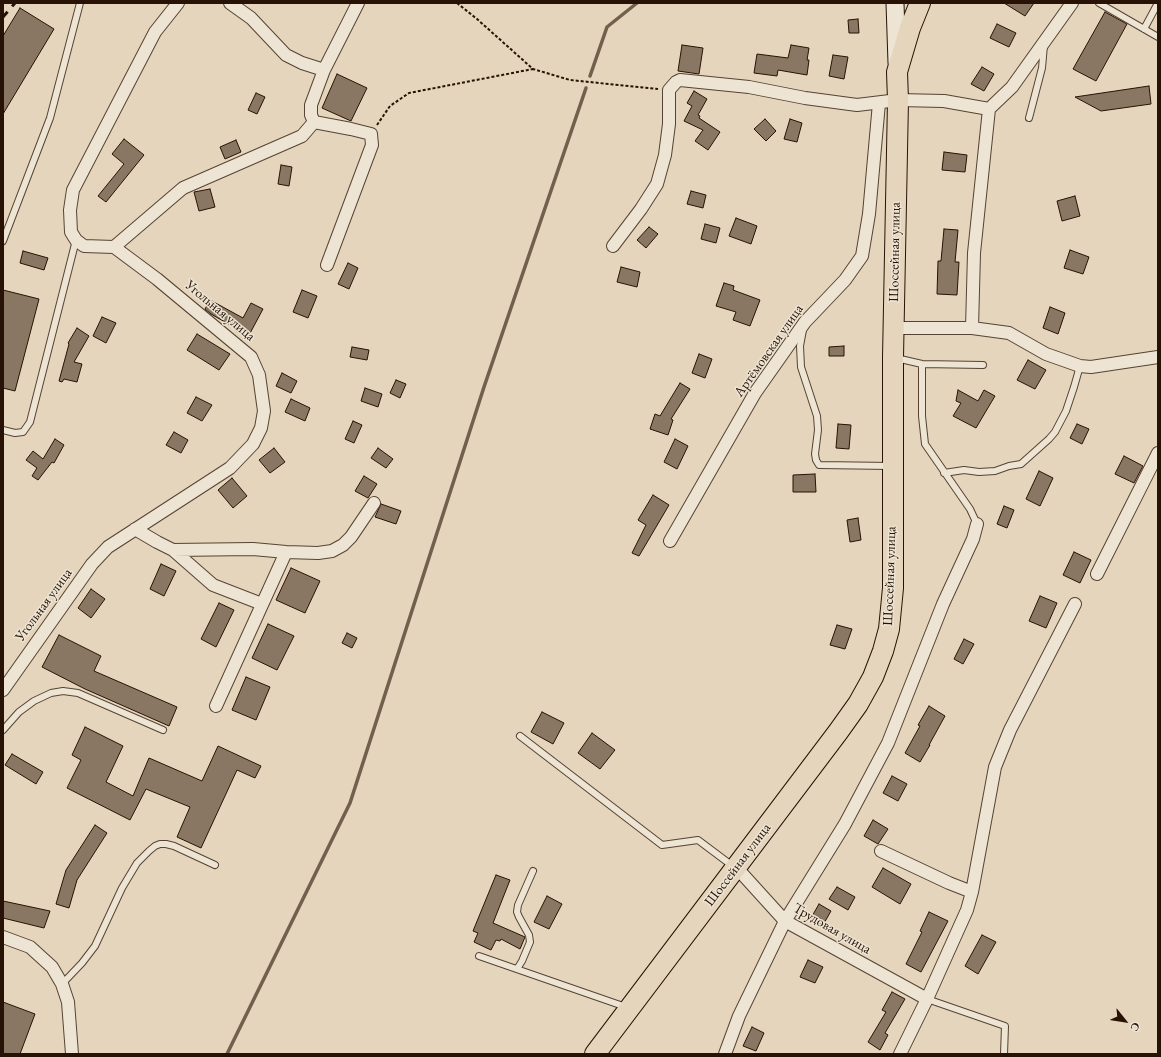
<!DOCTYPE html>
<html>
<head>
<meta charset="utf-8">
<style>
	body { margin:0 }
	#map { position:relative; width:1161px; height:1057px; overflow:hidden; background:#e4d5bc; font-family:"EB Garamond",serif }
	canvas { display:block }
	.frame { position:absolute; inset:0; border:4px solid #271205; pointer-events:none }
	.north { position:absolute; left:1105px; top:1001px; width:40px; height:40px; -webkit-text-stroke:3px #ede4d3; paint-order:stroke; rotate:120deg; font-size:11px; font-weight:700; line-height:16px; text-align:center; color:#271205 }
	.north::after { content:''; display:block; margin:auto; width:14px; height:18px; background:#271205; clip-path:polygon(50% 0,100% 100%,50% 72%,0 100%) }
</style>
</head>
<body>
<div id="map">
<canvas width="1161" height="1057"></canvas>
<div class="frame"></div>
<div class="north">С</div>
</div>
<script>
const ctx = document.querySelector('canvas').getContext('2d');
ctx.lineJoin = 'round';
function shape(rows) {
  const path = new Path2D();
  for (const r of rows) {
    path.moveTo(r[0], r[1]);
    for (let i = 2; i < r.length; i += 2) path.lineTo(r[i], r[i + 1]);
  }
  return path;
}
function strokePath(path, color, width, dash) {
  ctx.strokeStyle = color;
  ctx.lineWidth = width;
  ctx.lineCap = dash ? 'butt' : 'round';
  ctx.setLineDash(dash || []);
  ctx.stroke(path);
}
function fillPath(path, color) {
  ctx.fillStyle = color;
  ctx.fill(path, 'evenodd');
}
function drawText(font, color, halo, rows, align = 'center') {
  ctx.font = font + ' "EB Garamond",serif';
  ctx.lineWidth = 3;
  ctx.setLineDash([]);
  ctx.textBaseline = 'middle';
  ctx.strokeStyle = halo;
  ctx.fillStyle = color;
  for (const [text, x, y, turn = 0] of rows) {
    ctx.save();
    ctx.translate(x, y);
    ctx.rotate((+turn || 0) * Math.PI / 180);
    ctx.textAlign = isNaN(turn) ? turn : align;
    if (halo) ctx.strokeText(text, 0, 0);
    ctx.fillText(text, 0, 0);
    ctx.restore();
  }
}
const stream = shape([
	[590,76,607,27,637,3],
	[227,1054,350,803,484,387,586,88]
]);
const building = shape([
	[1004,3,1034,3,1025,16,1004,3],
	[20,8,54,29,3,114,3,36,20,8],
	[1105,12,1127,24,1096,81,1073,69,1105,12],
	[858,19,859,33,849,33,848,20,858,19],
	[997,24,1016,33,1009,47,990,38,997,24],
	[682,45,703,48,699,74,678,71,682,45],
	[791,45,809,48,807,60,809,60,807,75,778,70,777,76,754,73,757,54,788,58,791,45],
	[833,55,848,57,844,79,829,76,833,55],
	[982,67,994,74,984,91,971,84,982,67],
	[337,74,367,88,351,121,322,108,337,74],
	[1149,86,1151,104,1101,111,1075,97,1149,86],
	[694,91,707,99,698,115,700,116,699,118,720,132,708,150,695,141,703,130,684,121,692,106,687,103,694,91],
	[256,93,265,97,257,114,248,110,256,93],
	[765,119,776,131,766,141,754,129,765,119],
	[790,119,802,123,797,142,784,139,790,119],
	[124,139,144,155,106,202,98,196,124,164,112,154,124,139],
	[236,140,241,152,225,159,220,147,236,140],
	[944,152,967,155,965,172,942,170,944,152],
	[281,165,292,167,289,186,278,184,281,165],
	[210,189,215,207,199,211,194,192,210,189],
	[691,191,706,195,703,208,687,204,691,191],
	[1075,196,1080,216,1062,221,1057,201,1075,196],
	[736,218,757,226,751,244,729,236,736,218],
	[705,224,720,228,716,243,701,239,705,224],
	[649,227,658,234,646,248,637,240,649,227],
	[944,229,958,230,955,262,959,262,957,295,937,294,938,261,941,261,944,229],
	[1070,250,1089,257,1083,274,1064,268,1070,250],
	[23,251,48,258,44,270,20,263,23,251],
	[348,263,358,268,349,289,338,284,348,263],
	[621,267,640,272,637,287,617,282,621,267],
	[724,283,734,286,733,290,760,300,750,326,733,320,736,312,716,306,724,283],
	[3,290,39,299,15,391,3,388,3,290],
	[302,290,317,296,308,318,293,312,302,290],
	[210,300,243,318,251,303,263,309,248,337,236,331,237,329,211,314,205,309,210,300],
	[1050,307,1065,313,1058,334,1043,328,1050,307],
	[102,317,116,323,106,343,93,336,102,317],
	[77,328,89,336,74,362,82,364,77,382,64,379,62,382,59,381,69,344,68,343,77,328],
	[197,334,230,354,219,370,187,350,197,334],
	[844,346,844,356,829,356,829,347,844,346],
	[352,347,369,350,367,360,350,357,352,347],
	[699,354,712,359,705,378,692,373,699,354],
	[1028,360,1046,370,1035,389,1017,380,1028,360],
	[282,373,297,381,291,393,276,386,282,373],
	[396,380,406,384,400,398,390,393,396,380],
	[680,383,690,389,671,419,673,420,668,435,650,429,655,414,660,416,680,383],
	[365,388,382,394,378,407,361,401,365,388],
	[958,390,978,401,984,390,995,396,976,428,953,416,961,403,956,401,958,390],
	[196,397,212,405,202,421,187,413,196,397],
	[291,399,310,408,305,421,285,412,291,399],
	[353,421,362,425,354,443,345,439,353,421],
	[838,424,851,425,849,449,836,448,838,424],
	[1077,424,1089,429,1082,444,1070,438,1077,424],
	[174,432,188,440,181,453,166,445,174,432],
	[55,439,64,445,54,463,52,462,38,480,32,476,37,468,26,460,33,451,43,459,55,439],
	[675,439,688,446,677,469,664,462,675,439],
	[274,448,285,462,270,473,259,460,274,448],
	[378,448,393,459,386,468,371,458,378,448],
	[1124,456,1143,466,1134,483,1115,474,1124,456],
	[1039,471,1053,478,1040,506,1026,499,1039,471],
	[815,474,816,492,793,492,793,475,815,474],
	[364,476,377,484,368,498,355,491,364,476],
	[232,478,247,496,233,508,218,490,232,478],
	[653,495,669,505,639,556,632,553,646,525,638,520,653,495],
	[381,504,401,511,396,524,375,517,381,504],
	[1004,506,1014,510,1007,528,997,524,1004,506],
	[858,518,861,540,850,542,847,520,858,518],
	[1074,552,1091,560,1080,583,1063,575,1074,552],
	[161,564,176,571,164,596,150,589,161,564],
	[291,568,320,581,305,613,276,600,291,568],
	[91,589,105,599,91,618,78,608,91,589],
	[1040,596,1057,603,1046,628,1029,621,1040,596],
	[219,603,234,610,216,647,201,639,219,603],
	[268,624,294,636,277,670,252,658,268,624],
	[837,625,852,629,845,649,830,645,837,625],
	[347,633,357,638,352,648,342,643,347,633],
	[59,635,101,656,94,671,177,707,169,726,85,689,42,667,59,635],
	[964,639,974,644,963,664,954,659,964,639],
	[246,677,270,687,256,720,232,710,246,677],
	[929,706,945,716,929,745,930,745,920,762,905,753,920,726,918,725,929,706],
	[542,712,564,723,553,744,531,732,542,712],
	[85,727,123,746,106,782,133,796,149,758,202,781,218,746,261,766,255,778,237,770,201,848,177,837,190,807,146,789,130,820,67,788,81,760,72,755,85,727],
	[592,733,615,750,600,769,578,753,592,733],
	[12,754,43,772,36,784,5,765,12,754],
	[892,776,907,784,898,801,883,793,892,776],
	[873,820,888,829,878,844,864,836,873,820],
	[95,825,107,833,77,880,69,908,56,904,66,870,95,825],
	[883,868,911,884,900,904,872,887,883,868],
	[496,875,510,880,493,923,525,937,520,949,501,939,500,941,496,940,491,950,474,942,478,933,473,931,496,875],
	[837,887,855,897,848,910,829,899,837,887],
	[547,896,562,904,549,929,534,922,547,896],
	[3,901,50,911,44,928,3,918,3,901],
	[819,904,831,911,823,925,811,918,819,904],
	[929,912,948,921,921,972,906,964,922,932,920,931,929,912],
	[982,935,996,942,978,974,965,966,982,935],
	[808,960,823,967,815,983,800,977,808,960],
	[892,992,905,999,885,1033,888,1035,880,1050,868,1042,886,1012,882,1010,892,992],
	[3,1002,35,1014,20,1054,3,1054,3,1002],
	[752,1027,764,1033,756,1051,743,1046,752,1027]
]);
const path = shape([
	[457,3,477,19,533,69,570,80,658,89],
	[377,125,390,106,409,93,533,69]
]);
const lane = shape([
	[1099,3,1158,37],
	[1144,29,1158,3],
	[1029,118,1042,68,1044,45],
	[3,241,50,118,80,3],
	[803,330,800,346,801,367,817,416,818,430,815,454,816,460,819,465,891,466],
	[896,358,922,364,983,365],
	[922,364,922,416,925,444,970,509,977,524],
	[3,430,15,433,23,432,30,422,76,240],
	[944,473,964,470,979,472,995,471,1009,466,1021,464,1049,439,1055,432,1066,411,1074,387,1080,366],
	[3,730,19,712,34,701,51,693,63,691,78,693,163,730],
	[520,736,662,845,698,840,734,867],
	[479,956,626,1007],
	[517,969,522,961,530,942,529,935,519,917,517,912,518,905,533,871],
	[62,984,82,963,95,946,122,888,137,863,149,851,155,846,160,844,166,844,174,846,215,865],
	[927,999,1005,1026,1004,1054]
]);
const street = shape([
	[178,3,155,32,73,190,70,210,71,232,76,240,84,246,114,247,183,188,302,136,314,122,351,129,371,134,372,145,327,265],
	[230,3,251,18,286,55,302,63,324,70],
	[314,122,311,115,311,105,324,70,358,3],
	[613,246,641,209,657,184,665,155,669,124,669,90,676,82,680,80,749,87,805,98,857,105,898,100,944,101,989,109,1012,87,1072,3],
	[893,328,972,328,1009,333,1046,354,1080,366,1091,367,1158,357],
	[972,328,974,253,989,109],
	[135,529,157,542,173,550,253,549,286,552,318,553,332,551,343,545,351,537,374,503],
	[670,541,755,393,805,322,845,280,862,256,869,214,879,103],
	[173,550,213,585,262,604],
	[1097,574,1158,453],
	[3,690,92,564,108,547,230,468,253,444,261,428,264,411,259,375,251,357,157,279,114,247],
	[216,706,286,552],
	[881,851,949,883,972,892],
	[736,867,785,921,927,999],
	[3,937,30,947,52,967,62,984,68,1002,72,1054],
	[725,1054,739,1016,785,921,845,824,888,743,943,604,973,539,977,524],
	[900,1054,927,999,967,910,972,892,995,767,1010,730,1075,604]
]);
const secondary = shape([
	[895,3,897,63]
]);
const primary = shape([
	[595,1054,838,732,858,704,873,677,883,651,889,629,893,588,893,357,898,100,897,72,910,28,920,3]
]);
const rail = shape([
	[3,17,15,3]
]);
const streetNames = [
	["Шоссейная улица",895,252,-89],
	["Угольная улица",220,311,40],
	["Артёмовская улица",769,351,-55],
	["Шоссейная улица",890,576,-88],
	["Угольная улица",44,605,-54],
	["Шоссейная улица",738,865,-53],
	["Трудовая улица",832,929,30]
];
strokePath(stream, '#725f4e', 3.5);
fillPath(building, '#897764');
strokePath(building, '#271205', 1);
strokePath(lane, '#564333', 8);
strokePath(street, '#564333', 14);
strokePath(secondary, '#271205', 19);
strokePath(primary, '#271205', 22);
strokePath(path, '#271205', 2, [3, 2]);
strokePath(lane, '#ede4d3', 6);
strokePath(street, '#ede4d3', 12);
strokePath(secondary, '#ede4d3', 17);
strokePath(primary, '#e4d5bc', 20);
strokePath(rail, '#271205', 3, [7, 7]);
drawText('14px', '#271205', '#ede4d3', streetNames);
</script>
</body>
</html>
